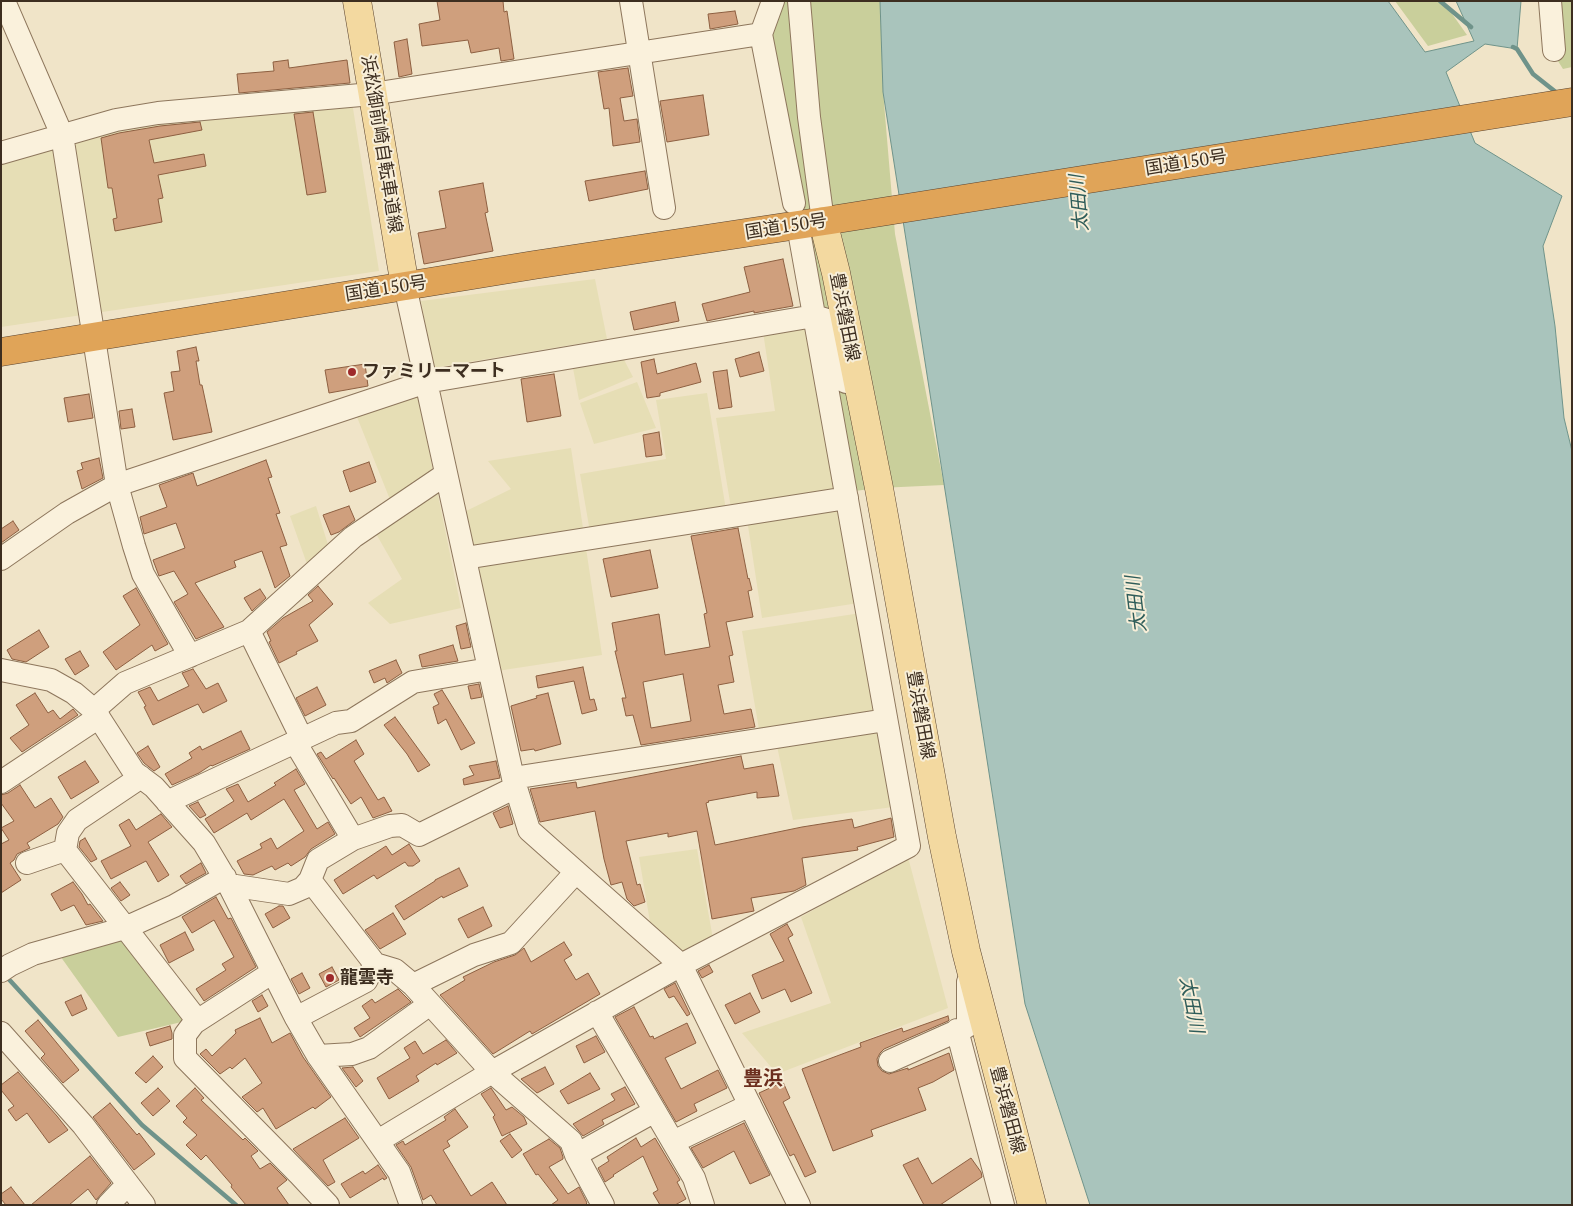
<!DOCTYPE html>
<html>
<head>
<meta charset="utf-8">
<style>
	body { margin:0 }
	#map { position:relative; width:1573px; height:1206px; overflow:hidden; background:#f0e4c8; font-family:"PT Serif",serif }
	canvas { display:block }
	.frame { position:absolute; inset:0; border:2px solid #3d2e20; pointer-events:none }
</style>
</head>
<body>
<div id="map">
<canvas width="1573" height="1206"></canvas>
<div class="frame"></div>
</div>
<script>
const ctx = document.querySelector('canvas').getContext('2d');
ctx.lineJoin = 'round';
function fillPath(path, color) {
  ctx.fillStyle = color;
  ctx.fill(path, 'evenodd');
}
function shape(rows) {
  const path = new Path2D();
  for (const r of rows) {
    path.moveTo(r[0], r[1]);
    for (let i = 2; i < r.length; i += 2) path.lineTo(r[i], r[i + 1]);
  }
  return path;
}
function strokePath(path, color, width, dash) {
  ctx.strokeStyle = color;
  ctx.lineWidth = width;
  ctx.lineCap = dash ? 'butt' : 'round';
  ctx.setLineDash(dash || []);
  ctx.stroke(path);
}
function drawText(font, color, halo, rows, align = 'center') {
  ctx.font = font + ' "PT Serif","Noto Sans JP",serif';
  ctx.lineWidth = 4;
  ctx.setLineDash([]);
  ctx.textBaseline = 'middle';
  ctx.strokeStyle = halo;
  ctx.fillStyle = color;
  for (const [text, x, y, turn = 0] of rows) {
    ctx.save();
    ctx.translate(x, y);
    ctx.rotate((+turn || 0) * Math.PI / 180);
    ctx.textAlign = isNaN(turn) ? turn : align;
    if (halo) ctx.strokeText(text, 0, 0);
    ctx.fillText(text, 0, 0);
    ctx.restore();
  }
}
const farmland = shape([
	[351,96,379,271,1,327,1,152,62,135],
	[595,279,607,339,433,368,421,301],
	[810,324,865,602,762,618,745,506,731,508,716,418,775,411,763,332],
	[620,352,633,377,579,400,572,363],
	[637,382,656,428,594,444,580,403],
	[417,392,461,608,390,624,368,603,402,579,375,532,397,517,355,412],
	[707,393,726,510,590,532,580,474,666,459,656,400],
	[571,448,602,655,497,671,462,513,511,489,488,461],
	[316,506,329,548,307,564,290,516],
	[861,613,901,806,793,820,775,737,760,735,742,631],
	[697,849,713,939,682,954,650,922,639,857],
	[908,857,948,1008,777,1074,742,1033,831,1003,801,917]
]);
const green = shape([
	[771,1,880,1,884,103,895,234,944,485,879,488,846,492,769,11],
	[1395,1,1443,1,1467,35,1428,46],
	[1545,1,1572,1,1572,67,1563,69,1551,50],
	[123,933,190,1020,118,1037,58,953]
]);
const water = shape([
	[880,1,1388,1,1425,52,1474,41,1456,1,1521,1,1517,49,1485,44,1446,72,1475,143,1562,196,1543,246,1555,326,1564,418,1572,451,1572,1205,1090,1205,1025,1004,883,92,880,1]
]);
const stream = shape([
	[1440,1,1471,27],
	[1513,47,1517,49,1533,74,1557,93],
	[5,975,142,1125,236,1205]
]);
const building = shape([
	[437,1,503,1,504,12,507,11,514,59,501,61,499,48,471,53,468,40,422,46,419,24,440,20,437,1],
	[735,11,738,24,710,29,708,14,735,11],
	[407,39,412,74,399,77,394,42,407,39],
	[288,60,289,68,347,60,350,83,239,93,237,74,274,71,273,62,288,60],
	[628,68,633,96,620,98,624,121,637,119,640,142,613,146,609,108,604,109,598,72,628,68],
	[703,95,709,135,667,142,660,101,703,95],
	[313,112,326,192,307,195,294,114,313,112],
	[200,122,202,130,149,140,154,163,204,154,206,166,158,175,163,198,158,199,162,222,115,231,113,219,117,218,112,188,108,188,101,138,119,133,160,126,200,122],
	[645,171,648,189,589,201,585,181,645,171],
	[483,183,488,212,485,213,493,251,424,264,418,233,446,228,439,191,483,183],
	[783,259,793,306,754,313,754,311,707,321,702,304,750,292,744,267,783,259],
	[675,302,679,321,634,330,630,312,675,302],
	[196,347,199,361,196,361,200,385,202,385,212,432,173,440,164,393,174,391,171,372,180,371,177,351,196,347],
	[759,352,764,371,740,377,735,359,759,352],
	[654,359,657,374,696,363,701,382,660,393,660,396,647,398,641,362,654,359],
	[365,364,368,386,329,393,325,370,365,364],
	[727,370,732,407,719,409,713,372,727,370],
	[554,374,561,416,527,422,521,379,554,374],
	[89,394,93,418,68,422,64,398,89,394],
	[132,409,135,427,121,429,119,411,132,409],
	[659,432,662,455,646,457,643,435,659,432],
	[99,458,103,478,82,489,77,471,83,469,81,463,99,458],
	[266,460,272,477,268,478,280,513,276,514,287,545,280,547,290,576,275,588,262,551,234,561,236,567,195,583,224,627,196,639,174,602,188,594,174,571,159,576,153,560,185,548,176,523,144,534,140,517,167,507,159,485,193,473,197,486,266,460],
	[369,462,376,482,350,492,343,471,369,462],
	[349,506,355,520,339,532,331,535,323,515,349,506],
	[13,521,19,530,1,543,1,529,13,521],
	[738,528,748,579,749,578,752,590,748,591,753,617,726,622,733,655,729,656,734,682,718,685,724,714,751,709,755,727,641,745,633,715,626,716,622,698,626,698,615,651,617,651,612,623,659,614,665,655,710,647,704,614,707,613,691,536,738,528],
	[683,674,691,721,651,728,643,682,683,674],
	[650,550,658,588,611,597,603,559,650,550],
	[318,586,333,604,309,625,318,641,296,652,297,654,279,663,269,642,271,641,267,632,283,618,313,601,308,595,318,586],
	[136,588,168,644,155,651,152,645,116,670,103,652,140,625,123,596,136,588],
	[260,589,266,598,252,611,244,598,260,589],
	[466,623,471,647,461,649,456,626,466,623],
	[39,630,49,647,26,662,12,659,7,650,39,630],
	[453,645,458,661,422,667,419,655,453,645],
	[80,651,89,666,75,675,65,659,80,651],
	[396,660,402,673,387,683,385,678,374,683,369,671,396,660],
	[583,667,590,700,594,699,597,710,582,714,574,681,538,688,536,676,583,667],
	[193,669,206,689,218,683,227,701,203,713,198,704,153,725,144,707,146,706,138,692,150,687,158,701,189,686,182,673,193,669],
	[479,684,482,697,471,699,468,686,479,684],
	[317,687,326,705,305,716,296,698,317,687],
	[442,690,475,743,461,750,446,719,438,724,433,707,439,704,434,694,442,690],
	[35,693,48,713,53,710,60,719,73,709,78,715,22,752,10,738,29,725,16,705,35,693],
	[548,693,561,744,535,751,534,749,521,751,511,706,537,698,536,696,548,693],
	[395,717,430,765,418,772,407,754,384,725,395,717],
	[241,731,250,749,212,766,211,765,199,773,172,785,165,774,192,758,189,753,200,746,202,750,241,731],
	[356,740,364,754,354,761,378,800,384,797,392,811,373,818,361,797,351,804,334,778,333,779,317,754,321,752,326,759,356,740],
	[148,746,160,767,154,771,144,763,137,753,148,746],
	[741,756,744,769,773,764,779,796,757,798,757,792,708,801,709,802,706,803,715,845,802,827,852,819,854,828,891,818,894,837,857,847,858,850,802,858,806,885,794,891,751,898,754,911,712,919,697,831,668,837,668,833,626,841,637,885,640,884,645,902,634,906,627,899,622,882,611,885,604,859,595,811,540,822,530,789,576,782,577,788,741,756],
	[85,761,99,782,71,799,58,777,85,761],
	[496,761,500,778,464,785,463,779,474,775,469,766,496,761],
	[296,769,305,784,294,790,317,829,328,822,335,834,311,849,305,857,291,866,288,863,275,870,272,866,253,875,244,874,237,861,262,848,260,844,271,838,277,849,304,831,284,799,251,820,247,813,214,833,205,819,234,801,226,789,238,784,248,802,276,785,274,783,296,769],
	[20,785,35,808,51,798,63,817,58,824,27,843,30,848,17,854,14,860,10,863,21,880,1,893,1,844,9,840,1,828,14,821,1,803,1,795,8,793,20,785],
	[198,802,206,815,200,818,189,806,198,802],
	[508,806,513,824,500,828,493,813,508,806],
	[161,814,172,827,148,842,169,875,158,882,146,861,111,879,101,861,131,846,119,825,129,819,136,830,161,814],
	[85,838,97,859,91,862,79,847,80,841,85,838],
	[409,844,420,861,413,866,408,866,405,862,377,879,374,875,343,894,334,880,386,846,392,855,409,844],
	[201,863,206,873,186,884,180,876,201,863],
	[459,868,468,886,443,898,442,896,404,920,395,906,435,881,435,880,459,868],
	[73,882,82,894,88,905,90,904,103,921,86,925,74,905,61,911,51,894,73,882],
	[120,882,130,895,121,901,111,888,120,882],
	[216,897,228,919,231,918,256,967,204,1001,196,989,226,970,222,964,234,957,214,920,192,933,182,917,216,897],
	[279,906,283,906,290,918,273,928,265,914,279,906],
	[483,907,492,926,468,938,458,919,483,907],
	[393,913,406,934,380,949,365,930,393,913],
	[787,924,793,935,788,938,812,993,791,1002,785,989,762,999,752,975,784,961,770,934,787,924],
	[185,932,194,950,169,963,160,945,185,932],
	[564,942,572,955,564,960,576,980,588,973,600,994,532,1034,530,1031,493,1054,440,995,465,980,463,977,494,962,515,955,524,948,531,962,564,942],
	[709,965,713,972,702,978,698,971,709,965],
	[332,967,339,980,326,987,319,974,332,967],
	[302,973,310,988,299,994,291,979,302,973],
	[675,983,690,1014,687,1016,674,996,669,998,664,989,675,983],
	[398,989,411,1002,360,1037,354,1028,370,1018,362,1006,372,999,375,1003,398,989],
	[750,993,760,1012,735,1024,725,1005,750,993],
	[81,995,87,1009,72,1016,65,1002,81,995],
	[262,995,268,1006,258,1012,252,1001,262,995],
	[634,1007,650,1037,653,1036,654,1039,687,1023,696,1043,665,1058,681,1089,718,1070,727,1088,694,1104,697,1111,676,1122,615,1017,634,1007],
	[948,1016,949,1020,948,1021,884,1049,880,1053,877,1059,878,1066,882,1071,889,1074,908,1068,908,1070,949,1053,954,1070,933,1082,918,1088,926,1110,871,1130,873,1136,833,1151,802,1069,861,1047,860,1043,902,1028,903,1032,948,1016],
	[260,1018,272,1043,290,1033,303,1057,331,1097,315,1109,313,1107,276,1129,263,1108,257,1112,242,1097,262,1083,245,1058,232,1069,230,1067,220,1074,200,1054,206,1049,212,1056,236,1033,235,1030,260,1018],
	[38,1020,79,1070,63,1083,41,1058,45,1054,25,1031,38,1020],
	[170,1026,172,1033,172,1039,150,1046,146,1033,170,1026],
	[596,1036,605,1052,584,1063,576,1046,596,1036],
	[446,1040,457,1053,437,1065,436,1063,416,1076,419,1081,389,1099,377,1078,410,1058,404,1048,415,1041,423,1054,446,1040],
	[153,1056,163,1067,146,1083,135,1073,153,1056],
	[353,1067,363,1081,356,1087,342,1068,353,1067],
	[545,1067,554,1084,537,1093,521,1079,545,1067],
	[18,1072,57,1116,68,1130,49,1143,27,1113,16,1121,8,1110,14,1106,1,1090,1,1085,18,1072],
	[590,1073,600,1089,568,1104,560,1091,590,1073],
	[783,1082,790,1098,783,1102,816,1172,805,1177,794,1154,790,1156,759,1093,783,1082],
	[625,1087,635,1104,602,1120,604,1124,583,1136,573,1124,615,1100,611,1094,625,1087],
	[158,1088,170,1101,153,1116,141,1103,158,1088],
	[195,1088,204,1098,201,1100,243,1140,245,1138,258,1151,251,1156,260,1169,270,1163,287,1180,277,1188,289,1205,246,1205,231,1187,232,1185,206,1155,201,1160,186,1145,197,1135,183,1122,187,1118,176,1106,195,1088],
	[491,1088,506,1110,512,1107,524,1117,527,1124,502,1136,493,1117,495,1115,481,1094,491,1088],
	[110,1103,137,1135,139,1133,155,1154,134,1170,93,1117,110,1103],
	[455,1109,468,1127,447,1141,450,1146,443,1150,471,1196,492,1182,507,1205,437,1205,431,1195,423,1200,411,1167,396,1145,403,1141,405,1145,446,1120,444,1117,455,1109],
	[345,1118,359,1138,323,1160,335,1182,328,1186,293,1149,345,1118],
	[744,1123,770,1175,750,1184,734,1151,703,1168,691,1148,744,1123],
	[510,1134,522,1150,512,1158,500,1141,510,1134],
	[636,1138,641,1147,655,1138,680,1180,677,1182,686,1199,675,1205,660,1205,653,1193,658,1190,643,1156,613,1175,614,1176,605,1182,598,1168,609,1161,607,1157,636,1138],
	[549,1139,560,1148,563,1157,563,1159,549,1167,568,1194,579,1187,587,1203,585,1205,551,1205,558,1200,538,1174,536,1175,523,1154,549,1139],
	[90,1156,111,1183,96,1200,88,1189,69,1205,31,1205,90,1156],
	[918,1158,932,1184,971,1158,981,1172,982,1177,940,1205,924,1205,903,1165,918,1158],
	[378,1165,387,1178,384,1180,383,1178,350,1198,341,1184,363,1171,365,1174,378,1165],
	[11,1187,25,1205,6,1205,1,1199,1,1194,11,1187]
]);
const minor = shape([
	[4,1,62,135,117,485,134,546,143,574,190,656],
	[631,1,664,208],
	[773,1,761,34,794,203],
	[799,1,809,117,823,221],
	[1550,1,1554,50],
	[1,153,116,120,158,113,372,94,761,34],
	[405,286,513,778,529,830,681,965,799,1205],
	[465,558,847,498],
	[1,559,67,513,117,485,426,382,814,316,824,319,834,338,846,382],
	[249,631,302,739],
	[1,670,51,680,74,693,94,710,134,772,154,787,204,843,229,885,296,1018,318,1056,399,1172,411,1205],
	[94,710,125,683,249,631,353,537,446,474],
	[295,742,353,839],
	[141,777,77,820,68,833,65,850,197,1020],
	[513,778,886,720],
	[1,782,99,717],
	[167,802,336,723,351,721,413,682,489,669],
	[27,863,65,850],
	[310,880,375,964,395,970,413,985,492,1072,571,1141,576,1155,603,1205],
	[229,885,289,894,303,888,310,880,318,860,353,839,390,826,402,825,419,835,516,787],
	[1,971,10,965,33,954,125,928,174,906,225,877],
	[273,972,194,1023,185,1035,185,1058,299,1174,328,1205],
	[413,985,474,955,511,943,576,872],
	[597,1012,694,1178,703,1205],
	[296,1018,366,981,375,964],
	[957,1030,1003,1205],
	[1,1033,83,1125,144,1205],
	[318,1056,352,1054,369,1048,430,1004],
	[890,1061,966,1027,968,1023,968,982],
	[378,1141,492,1072,681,965,909,846,800,237],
	[673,1142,750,1105],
	[576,1155,655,1111],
	[108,1205,128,1184]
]);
const major = shape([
	[357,1,405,286],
	[823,221,836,273,879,488,942,837,966,951,1032,1205]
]);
const highway = shape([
	[1,352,534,265,831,220,1572,102]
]);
const markers = [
	[352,372,5,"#9e2a2b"],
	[330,978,5,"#9e2a2b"]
];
const streetNames = [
	["浜松御前崎自転車道線",381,144,81],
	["国道150号",1186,163,-9],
	["国道150号",786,227,-9],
	["国道150号",386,289,-9],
	["豊浜磐田線",844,317,79],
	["豊浜磐田線",920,715,80],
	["豊浜磐田線",1007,1110,75]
];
const poiNames = [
	["ファミリーマート",362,372],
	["龍雲寺",340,978]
];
const waterNames = [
	["太田川",1080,203,-95],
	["太田川",1137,604,-97],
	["太田川",1191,1005,79]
];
const quarterNames = [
	["豊浜",763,1079]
];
fillPath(farmland, '#e6deb5');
fillPath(green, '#c9cf9b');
fillPath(water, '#a9c4bc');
strokePath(water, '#6f938a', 1);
strokePath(stream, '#6f938a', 4.5);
fillPath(building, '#cf9f7d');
strokePath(building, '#8d5f41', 1);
strokePath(minor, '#8d765c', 24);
strokePath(major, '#5b4430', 29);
strokePath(highway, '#5b4430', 29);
strokePath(minor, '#faf1dc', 22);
strokePath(major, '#f3d9a0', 28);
strokePath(highway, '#e0a458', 28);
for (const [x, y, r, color] of markers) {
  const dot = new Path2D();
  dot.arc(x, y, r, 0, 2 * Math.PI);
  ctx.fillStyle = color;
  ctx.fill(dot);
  strokePath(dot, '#f7eed8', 2);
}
drawText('18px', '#3d2e20', '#f7eed8', streetNames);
drawText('bold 18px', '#3d2e20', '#f7eed8', poiNames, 'left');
drawText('italic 19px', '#2f5d5a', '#f7eed8', waterNames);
drawText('bold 20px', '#6b2e1e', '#f7eed8', quarterNames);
</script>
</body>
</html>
